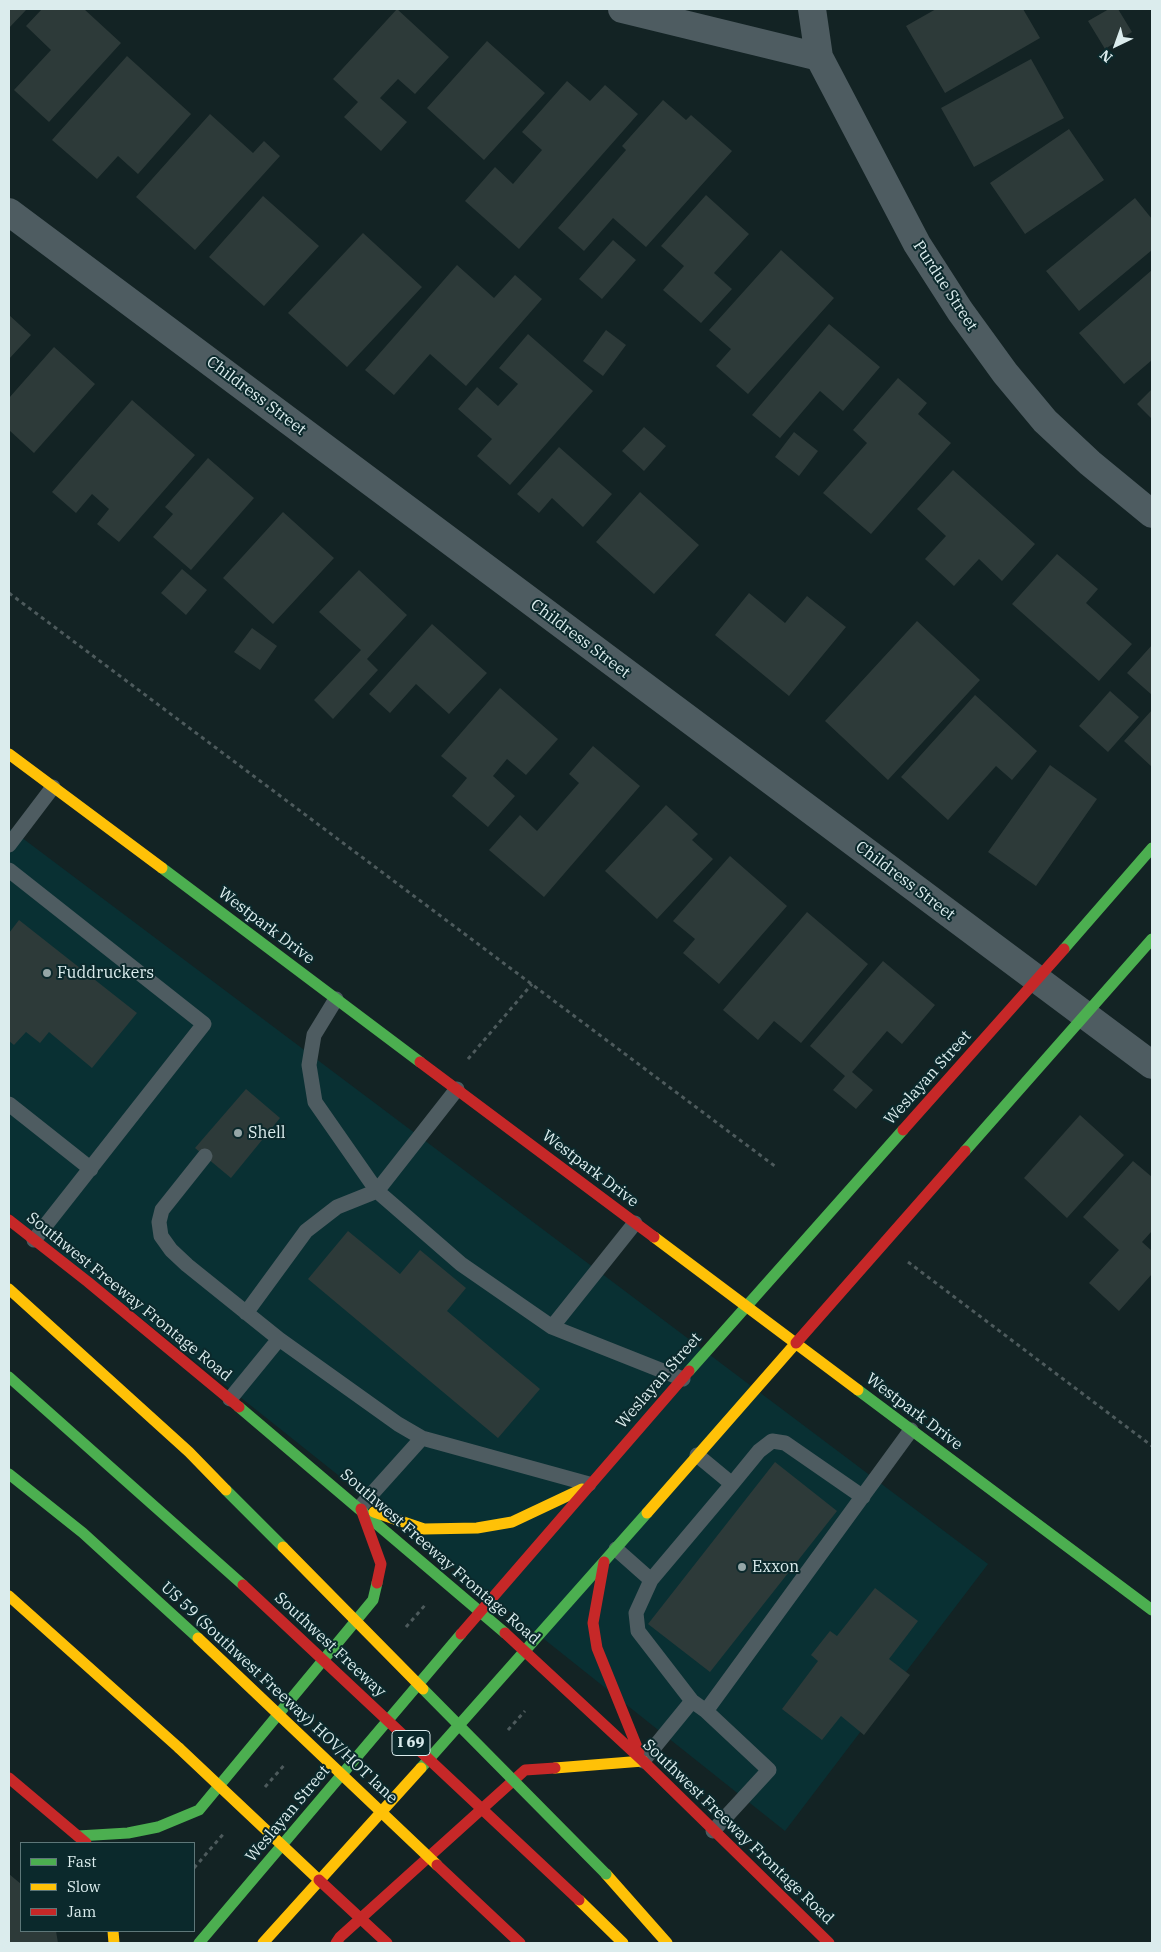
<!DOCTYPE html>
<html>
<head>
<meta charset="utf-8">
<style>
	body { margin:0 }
	#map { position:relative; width:1161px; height:1952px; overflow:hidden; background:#132324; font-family:"IBM Plex Serif",serif }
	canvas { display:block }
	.frame { position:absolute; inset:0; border:10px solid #dbeced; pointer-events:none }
	.legend { position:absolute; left:20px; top:1842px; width:175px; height:90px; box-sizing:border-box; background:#0b292c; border:1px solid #5e7779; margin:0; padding:6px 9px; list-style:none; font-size:15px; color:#dbeced }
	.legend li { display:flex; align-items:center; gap:10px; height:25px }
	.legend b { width:25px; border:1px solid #5e7779 }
	.north { position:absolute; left:1091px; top:20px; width:50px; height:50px; -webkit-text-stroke:4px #0b292c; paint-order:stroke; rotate:222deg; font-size:14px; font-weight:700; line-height:20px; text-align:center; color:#dbeced }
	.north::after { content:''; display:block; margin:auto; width:18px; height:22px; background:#dbeced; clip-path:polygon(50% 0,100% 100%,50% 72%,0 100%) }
</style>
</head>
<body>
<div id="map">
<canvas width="1161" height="1952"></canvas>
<div class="frame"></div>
<ul class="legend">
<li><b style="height:6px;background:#4caf50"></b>Fast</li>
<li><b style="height:6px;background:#ffc107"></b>Slow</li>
<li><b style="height:6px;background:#c62828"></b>Jam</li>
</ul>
<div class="north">N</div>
</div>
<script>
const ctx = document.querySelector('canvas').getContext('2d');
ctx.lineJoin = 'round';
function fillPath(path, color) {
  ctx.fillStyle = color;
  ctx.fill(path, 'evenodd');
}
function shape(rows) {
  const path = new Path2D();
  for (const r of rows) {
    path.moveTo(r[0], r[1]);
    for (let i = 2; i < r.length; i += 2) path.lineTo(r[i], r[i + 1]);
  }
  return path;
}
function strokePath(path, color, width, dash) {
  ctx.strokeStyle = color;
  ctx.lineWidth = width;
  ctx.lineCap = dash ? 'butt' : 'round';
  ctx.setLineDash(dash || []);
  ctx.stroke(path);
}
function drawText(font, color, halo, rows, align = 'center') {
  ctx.font = font + ' "IBM Plex Serif",serif';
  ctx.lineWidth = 4;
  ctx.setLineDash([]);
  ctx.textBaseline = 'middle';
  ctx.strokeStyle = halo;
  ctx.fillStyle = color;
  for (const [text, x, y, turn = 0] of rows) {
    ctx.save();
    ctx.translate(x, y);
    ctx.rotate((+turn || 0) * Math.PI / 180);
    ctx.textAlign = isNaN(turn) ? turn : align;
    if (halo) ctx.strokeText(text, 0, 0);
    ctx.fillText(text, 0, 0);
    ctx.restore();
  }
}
const built = shape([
	[9,828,988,1564,785,1831,9,1213]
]);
const building = shape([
	[9,9,26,10,9,28],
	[42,9,84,9,121,43,49,122,14,90,51,50,26,26],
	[397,9,449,57,415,94,398,79,380,98,407,122,381,151,344,117,358,102,333,79],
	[936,9,1023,9,1040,38,945,93,906,26],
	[1109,9,1118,9,1132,32,1105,49,1088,21],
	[487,41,545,93,484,160,427,108],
	[127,56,191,114,138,174,118,156,97,179,52,140],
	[1031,59,1064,118,974,167,941,108],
	[567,81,590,101,605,85,638,114,519,249,465,201,495,167,513,184,542,150,522,132],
	[663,100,686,120,691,115,732,151,646,247,613,218,584,251,558,228,626,150,622,146],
	[210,114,253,153,264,141,280,156,195,250,136,197],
	[1069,129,1104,180,1025,234,990,183],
	[706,195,749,234,714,273,732,289,701,323,663,290,684,266,661,246],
	[263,196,319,246,264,306,209,257],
	[1135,198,1152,219,1152,250,1079,311,1046,271],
	[363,233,422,287,347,367,288,313],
	[613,240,636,260,602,299,579,279],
	[781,250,834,298,748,394,716,366,731,349,709,330],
	[457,265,494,298,515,275,542,299,466,386,430,354,394,395,365,370],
	[1152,270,1152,360,1124,384,1079,333],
	[9,315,31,335,9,359],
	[829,324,880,367,843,411,820,391,780,438,752,415],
	[606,330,626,345,603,376,583,361],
	[528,334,593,391,510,485,477,456,492,439,458,409,477,387,498,406,518,384,499,368],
	[54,347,95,384,34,453,9,430,9,398],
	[898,378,927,403,918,414,951,443,871,534,823,493,867,443,853,430],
	[1152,389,1152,419,1137,404],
	[132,400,195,455,119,542,97,524,109,509,92,494,76,513,52,492],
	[644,427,666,446,644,471,622,451],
	[794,432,818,451,799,476,775,457],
	[559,447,612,494,583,527,552,498,539,513,517,494],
	[208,458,254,498,191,570,153,537,173,514,165,507],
	[953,470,1035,544,1002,581,979,559,954,586,925,559,946,536,917,509],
	[640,492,699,545,654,594,596,542],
	[283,512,334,558,273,624,223,578],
	[1057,554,1098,589,1086,603,1132,644,1099,681,1012,604],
	[182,569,207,590,186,615,161,593],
	[359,570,407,615,367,659,378,670,333,719,314,700,361,650,319,612],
	[749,593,785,623,807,596,846,627,789,696,715,635],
	[917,621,980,680,888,780,825,721],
	[432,624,487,673,449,714,416,684,390,713,369,694],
	[252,628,277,646,260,670,234,652],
	[1152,645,1152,695,1127,673],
	[500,688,558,739,526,775,507,759,493,776,515,796,488,827,452,796,467,778,441,756],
	[1110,691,1139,717,1108,752,1079,726],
	[975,695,1037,751,1012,780,996,766,948,820,901,777],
	[1152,710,1152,767,1124,741],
	[593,746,640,786,544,897,489,850,520,815,537,831,579,783,569,774],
	[1050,765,1097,799,1036,886,988,852],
	[666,805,698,834,692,840,713,859,657,919,605,871],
	[730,856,787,906,719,984,683,953,695,939,673,921],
	[807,912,868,964,801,1043,774,1021,758,1040,723,1010],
	[19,920,137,1013,92,1068,49,1032,40,1043,26,1032,14,1045,9,1041,9,933],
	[883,961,935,1005,902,1044,887,1031,852,1072,873,1090,856,1109,833,1090,845,1076,810,1046],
	[246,1089,280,1118,231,1178,195,1148],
	[1080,1115,1124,1155,1067,1218,1024,1178],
	[1133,1161,1152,1177,1152,1231,1142,1242,1152,1251,1152,1274,1119,1311,1089,1283,1119,1250,1083,1217],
	[348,1231,400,1274,420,1250,466,1288,447,1311,540,1389,498,1438,308,1279],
	[775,1462,837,1511,710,1672,648,1624],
	[875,1588,918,1621,889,1659,910,1675,864,1735,841,1716,822,1740,782,1709,818,1661,811,1655,830,1631,837,1636],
	[9,1874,21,1884,21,1931,56,1931,58,1943,9,1943]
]);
const path = shape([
	[9,593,776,1167],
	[468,1059,532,984],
	[908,1262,1152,1446],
	[406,1627,426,1604],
	[508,1730,525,1711],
	[265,1787,286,1763],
	[194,1868,225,1832]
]);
const lane = shape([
	[9,845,53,787],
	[9,870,204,1024,34,1240],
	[336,999,314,1035,309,1065,315,1102,377,1191,461,1264,552,1327,683,1379],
	[9,1104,91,1169],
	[205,1156,162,1210,159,1222,161,1236,171,1250,187,1265,279,1339,230,1399],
	[246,1313,306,1231,337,1207,377,1191,457,1089],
	[552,1327,635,1223],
	[279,1339,398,1424,422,1438,589,1484],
	[697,1455,732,1484],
	[360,1507,422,1438],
	[616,1549,651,1580],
	[692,1701,638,1631,636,1613,651,1580,732,1484,759,1451,772,1441,785,1443,863,1497],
	[706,1711,911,1430],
	[643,1761,692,1701,706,1711,769,1770,713,1831]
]);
const street = shape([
	[622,9,819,57],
	[812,9,819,57,917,244,960,311,1005,373,1045,421,1090,463,1152,514],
	[9,212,1152,1065]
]);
const fast = shape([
	[162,868,420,1062],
	[1064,949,1152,848],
	[965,1151,1152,939],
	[689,1371,903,1130],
	[9,1377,243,1585],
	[858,1390,1152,1610],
	[239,1407,505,1633],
	[9,1474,83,1533,198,1638],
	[226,1490,283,1547],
	[421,1768,647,1513],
	[78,1836,128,1833,158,1827,199,1810,373,1600,377,1583],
	[199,1943,461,1634]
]);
const slow = shape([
	[9,754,162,868],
	[654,1237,858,1390],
	[9,1289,189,1452,226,1490],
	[374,1512,424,1529,477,1528,512,1522,582,1489],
	[647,1513,796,1343],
	[9,1596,179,1748],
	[555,1768,643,1761],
	[606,1874,667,1943],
	[579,1900,623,1943],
	[113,1931,114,1943],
	[263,1943,421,1768]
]);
const jam = shape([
	[420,1062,654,1237],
	[903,1130,1064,949],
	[9,1220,88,1282,239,1407],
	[796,1343,965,1151],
	[361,1509,381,1564,377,1583],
	[604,1562,593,1623,597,1648,639,1752],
	[505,1633,643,1761,829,1943],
	[461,1634,689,1371],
	[9,1778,86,1843],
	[336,1943,340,1937,525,1770,555,1768]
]);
const fastBridge = shape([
	[423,1689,606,1874]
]);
const slowBridge = shape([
	[283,1547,423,1689],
	[198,1638,437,1865],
	[179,1748,319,1880]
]);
const jamBridge = shape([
	[243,1585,579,1900],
	[437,1865,520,1943],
	[319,1880,387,1943]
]);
const markers = [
	[47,973,5,"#95a6a7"],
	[238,1133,5,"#95a6a7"],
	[742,1567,5,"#95a6a7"]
];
const shields = [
	[411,1743,38]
];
const shieldNames = [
	["I 69",411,1743]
];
const streetNames = [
	["Purdue Street",945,286,57],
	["Childress Street",256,396,37],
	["Childress Street",580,639,37],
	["Childress Street",905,881,37],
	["Westpark Drive",266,926,37],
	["Weslayan Street",928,1078,-48],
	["Westpark Drive",590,1169,37],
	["Southwest Freeway Frontage Road",129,1297,39],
	["Weslayan Street",659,1381,-49],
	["Westpark Drive",914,1412,37],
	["Southwest Freeway Frontage Road",440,1557,41],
	["Southwest Freeway",330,1645,43],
	["US 59 (Southwest Freeway) HOV/HOT lane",279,1693,43],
	["Weslayan Street",288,1814,-50],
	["Southwest Freeway Frontage Road",738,1832,44]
];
const poiNames = [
	["Fuddruckers",57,973],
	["Shell",248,1133],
	["Exxon",752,1567]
];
fillPath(built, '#093033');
fillPath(building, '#2d3a39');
strokePath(path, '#4d5a5c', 3, [4, 4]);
strokePath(lane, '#4e5c61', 15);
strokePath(street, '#4e5c61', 28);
strokePath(fast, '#4caf50', 11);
strokePath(slow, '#ffc107', 11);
strokePath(jam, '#c62828', 11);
strokePath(fastBridge, '#4caf50', 11);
strokePath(slowBridge, '#ffc107', 11);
strokePath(jamBridge, '#c62828', 11);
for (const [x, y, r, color] of markers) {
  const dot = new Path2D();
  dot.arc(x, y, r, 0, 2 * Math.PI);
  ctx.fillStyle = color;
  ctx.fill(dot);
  strokePath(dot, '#0b292c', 2);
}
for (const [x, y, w] of shields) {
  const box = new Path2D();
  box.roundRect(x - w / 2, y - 12.5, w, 25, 4);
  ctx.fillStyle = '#0b292c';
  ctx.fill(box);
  strokePath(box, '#dbeced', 1);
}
drawText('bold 15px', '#dbeced', null, shieldNames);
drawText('16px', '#dbeced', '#0b292c', streetNames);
drawText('16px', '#dbeced', '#0b292c', poiNames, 'left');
</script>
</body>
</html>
